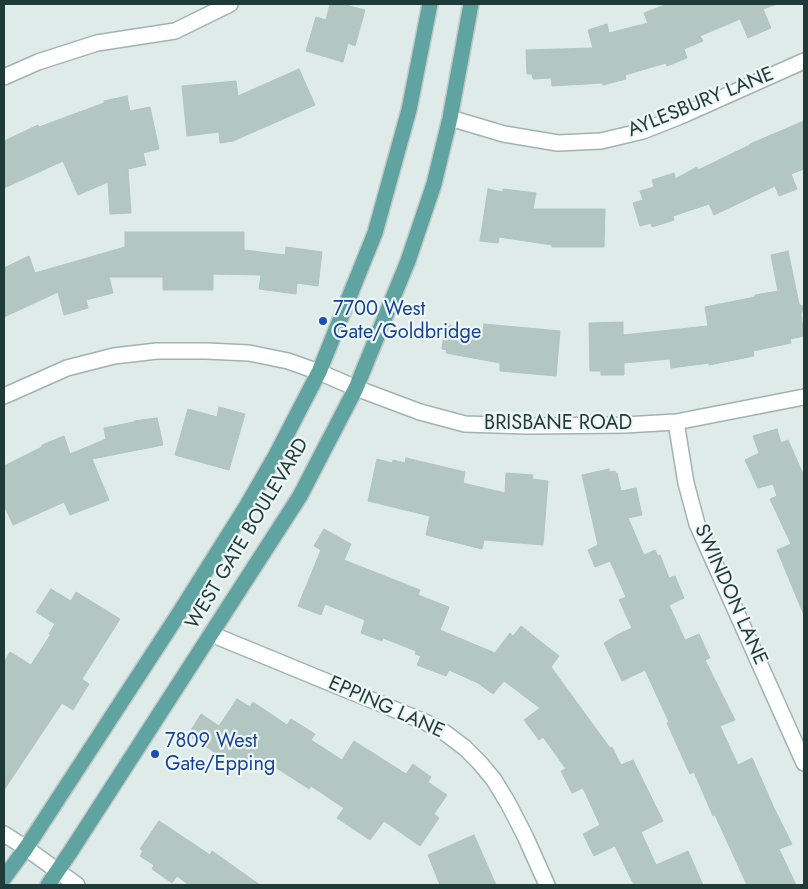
<!DOCTYPE html>
<html>
<head>
<meta charset="utf-8">
<style>
	body { margin:0 }
	#map { position:relative; width:808px; height:889px; overflow:hidden; background:#deebe8; font-family:Jost,sans-serif }
	canvas { display:block }
	.frame { position:absolute; inset:0; border:5px solid #1e3b3a; pointer-events:none }
</style>
</head>
<body>
<div id="map">
<canvas width="808" height="889"></canvas>
<div class="frame"></div>
</div>
<script>
const ctx = document.querySelector('canvas').getContext('2d');
ctx.lineJoin = 'round';
function fillPath(path, color) {
  ctx.fillStyle = color;
  ctx.fill(path, 'evenodd');
}
function shape(rows) {
  const path = new Path2D();
  for (const r of rows) {
    path.moveTo(r[0], r[1]);
    for (let i = 2; i < r.length; i += 2) path.lineTo(r[i], r[i + 1]);
  }
  return path;
}
function strokePath(path, color, width, dash) {
  ctx.strokeStyle = color;
  ctx.lineWidth = width;
  ctx.lineCap = dash ? 'butt' : 'round';
  ctx.setLineDash(dash || []);
  ctx.stroke(path);
}
function drawText(font, color, halo, rows, align = 'center') {
  ctx.font = font + ' Jost,sans-serif';
  ctx.lineWidth = 4.5;
  ctx.setLineDash([]);
  ctx.textBaseline = 'middle';
  ctx.strokeStyle = halo;
  ctx.fillStyle = color;
  for (const [text, x, y, turn = 0] of rows) {
    ctx.save();
    ctx.translate(x, y);
    ctx.rotate((+turn || 0) * Math.PI / 180);
    ctx.textAlign = isNaN(turn) ? turn : align;
    if (halo) ctx.strokeText(text, 0, 0);
    ctx.fillText(text, 0, 0);
    ctx.restore();
  }
}
const building = shape([
	[330,4,342,4,365,10,355,46,348,43,343,62,306,51,316,17,326,20,330,4],
	[667,4,777,4,763,9,771,28,748,38,740,19,700,36,703,41,684,49,687,58,667,66,666,63,625,75,626,79,603,85,602,83,552,86,551,78,533,79,532,74,527,74,526,50,593,48,588,30,607,24,609,33,648,23,644,13,667,4],
	[299,69,315,105,233,141,220,143,219,132,187,136,182,86,236,81,238,96,299,69],
	[127,96,130,111,150,107,159,149,143,153,146,165,128,169,131,213,110,214,108,182,78,195,63,161,4,188,4,141,38,125,39,127,104,103,104,101,127,96],
	[804,121,804,169,791,174,797,189,779,196,775,186,714,215,709,204,673,216,674,220,652,227,651,223,640,226,633,203,643,200,640,191,654,187,652,180,674,173,675,179,697,167,698,170,750,145,750,144,804,121],
	[488,189,503,192,503,189,536,193,533,209,605,209,604,247,552,247,552,245,499,237,498,243,480,241,488,189],
	[125,232,244,232,244,250,285,255,286,247,322,252,318,286,297,283,296,294,259,289,261,275,213,274,213,290,163,290,163,277,109,277,113,293,86,300,88,308,64,315,58,292,4,317,4,268,29,256,35,273,125,247,125,232],
	[788,251,799,304,804,307,801,314,804,336,790,339,791,343,753,351,754,356,709,365,709,363,671,368,670,359,624,363,624,375,601,375,601,371,590,371,589,323,623,322,623,335,708,326,705,307,755,297,755,295,778,291,771,255,788,251],
	[484,324,560,331,556,376,500,371,500,363,446,353,447,350,442,349,445,325,483,331,484,324],
	[219,407,245,414,229,470,175,455,188,409,217,417,219,407],
	[157,418,163,445,92,459,109,500,70,515,64,502,13,525,4,505,4,466,42,447,42,445,64,436,70,454,106,439,104,428,134,422,134,421,157,418],
	[777,429,781,443,788,440,804,476,804,615,777,550,791,544,770,499,777,496,773,484,758,488,745,460,759,453,753,436,777,429],
	[406,458,465,472,463,483,505,493,506,473,533,475,532,479,548,481,543,545,484,540,482,549,426,535,430,516,368,501,377,459,392,463,393,460,405,463,406,458],
	[609,469,609,472,615,471,615,473,617,473,621,491,636,488,642,515,628,518,644,555,655,550,658,556,660,555,669,578,675,576,684,598,669,605,685,640,699,634,710,658,705,660,735,720,720,726,738,765,752,758,774,808,792,844,779,849,796,885,747,885,715,815,713,816,694,772,690,774,667,723,669,722,645,670,622,681,604,643,617,635,632,628,619,600,626,597,610,561,595,567,588,550,598,545,582,475,609,469],
	[324,529,351,544,344,560,420,590,418,595,449,607,440,630,495,653,510,633,513,636,521,626,559,656,551,667,610,748,612,747,621,765,633,760,663,821,641,832,656,865,688,851,703,885,634,885,615,846,594,856,583,834,600,825,583,788,572,793,561,771,566,769,543,737,539,740,524,720,540,708,504,681,493,694,478,683,449,670,446,676,417,665,421,656,415,654,416,651,383,638,382,641,361,633,365,620,325,604,321,615,298,606,321,550,314,546,324,529],
	[51,589,71,601,76,592,120,619,82,679,89,684,73,710,62,703,4,790,4,663,10,652,31,665,51,634,49,634,55,624,36,612,51,589],
	[237,699,250,707,253,702,287,725,291,719,315,734,311,740,342,760,354,741,406,774,413,764,431,777,428,782,447,795,434,814,439,818,420,846,384,821,370,840,337,818,344,808,311,786,309,789,269,763,264,770,251,762,245,772,188,735,201,714,219,726,237,699],
	[159,821,210,855,212,851,260,885,189,885,177,876,172,883,152,869,154,865,140,856,143,851,140,849,159,821],
	[474,835,496,885,440,885,428,855,474,835]
]);
const minor = shape([
	[4,77,38,62,97,43,175,31,230,4],
	[450,118,504,134,558,143,601,141,643,131,681,116,804,61],
	[4,396,67,368,114,356,157,351,206,351,249,353,288,361,319,372,356,388,420,412,465,424,528,426,625,425,676,422,804,397],
	[676,422,686,483,697,524,804,763],
	[211,634,425,722,444,732,465,748,480,763,494,780,508,803,525,836,547,885],
	[4,834,26,848,77,885]
]);
const major = shape([
	[4,878,26,848,178,615,246,507,276,455,319,372,375,233,409,110,430,4],
	[48,885,71,851,300,496,356,388,408,261,434,184,450,118,471,4]
]);
const markers = [
	[323,321,5,"#1a4fb4"],
	[155,754,5,"#1a4fb4"]
];
const streetNames = [
	["AYLESBURY LANE",701,103,-22],
	["BRISBANE ROAD",558,424],
	["WEST GATE BOULEVARD",248,534,-59],
	["SWINDON LANE",730,595,66],
	["EPPING LANE",386,708,24]
];
const transitNames = [
	["7700 West",333,310],
	["Gate/Goldbridge",333,333],
	["7809 West",165,742],
	["Gate/Epping",165,765]
];
fillPath(building, '#b3c6c1');
strokePath(building, '#b0c5c0', 1);
strokePath(minor, '#a1b3b0', 18);
strokePath(major, '#c0c8c8', 18);
strokePath(minor, '#fff', 15);
strokePath(major, '#5fa4a0', 15);
for (const [x, y, r, color] of markers) {
  const dot = new Path2D();
  dot.arc(x, y, r, 0, 2 * Math.PI);
  ctx.fillStyle = color;
  ctx.fill(dot);
  strokePath(dot, '#eef7f5', 2);
}
drawText('20px', '#1e3b3a', '#eef7f5', streetNames);
drawText('20px', '#164399', '#eef7f5', transitNames, 'left');
</script>
</body>
</html>
